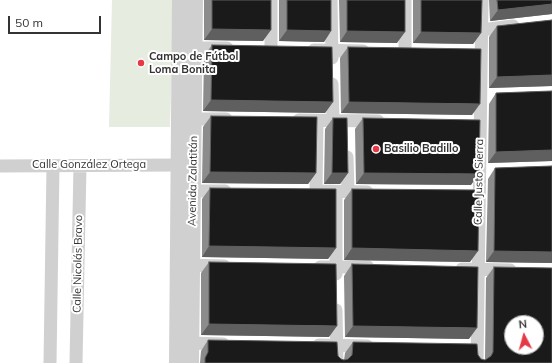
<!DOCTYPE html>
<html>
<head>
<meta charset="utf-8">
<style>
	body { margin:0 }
	#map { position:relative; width:552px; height:363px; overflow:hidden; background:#fff; font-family:Mulish,sans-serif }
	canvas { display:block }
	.north { position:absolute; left:504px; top:315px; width:40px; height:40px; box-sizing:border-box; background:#fff; border:1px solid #adadad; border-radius:50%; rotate:354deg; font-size:11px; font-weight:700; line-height:16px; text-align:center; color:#333 }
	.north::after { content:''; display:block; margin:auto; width:14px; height:18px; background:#e63946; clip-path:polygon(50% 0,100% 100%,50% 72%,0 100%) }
	.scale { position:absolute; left:8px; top:16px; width:93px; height:18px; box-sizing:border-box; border:2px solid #333; border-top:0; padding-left:5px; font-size:12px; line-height:14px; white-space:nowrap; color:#333; -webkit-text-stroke:3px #fff; paint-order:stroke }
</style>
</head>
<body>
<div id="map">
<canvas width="552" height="363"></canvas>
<div class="north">N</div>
<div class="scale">50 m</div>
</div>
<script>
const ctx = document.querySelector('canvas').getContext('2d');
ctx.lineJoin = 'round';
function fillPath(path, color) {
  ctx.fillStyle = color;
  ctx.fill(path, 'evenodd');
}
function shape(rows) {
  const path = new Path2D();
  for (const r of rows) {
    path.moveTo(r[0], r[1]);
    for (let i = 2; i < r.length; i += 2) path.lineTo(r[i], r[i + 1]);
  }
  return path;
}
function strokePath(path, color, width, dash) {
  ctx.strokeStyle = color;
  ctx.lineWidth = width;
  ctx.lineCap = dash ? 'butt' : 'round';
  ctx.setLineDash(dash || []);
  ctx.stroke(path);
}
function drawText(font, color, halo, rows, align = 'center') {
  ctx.font = font + ' Mulish,sans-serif';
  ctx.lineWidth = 4;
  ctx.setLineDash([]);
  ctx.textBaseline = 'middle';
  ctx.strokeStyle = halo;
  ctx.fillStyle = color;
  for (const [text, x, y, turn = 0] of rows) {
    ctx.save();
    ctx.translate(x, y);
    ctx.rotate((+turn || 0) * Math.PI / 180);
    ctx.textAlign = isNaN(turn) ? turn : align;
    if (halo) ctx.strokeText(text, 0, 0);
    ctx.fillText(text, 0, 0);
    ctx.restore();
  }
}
const green = shape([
	[112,0,174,0,170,127,109,127]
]);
const minor = shape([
	[331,0,332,58],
	[481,30,513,26],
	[195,48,227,48],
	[271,49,271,0],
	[314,50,363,51],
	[405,51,405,0],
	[332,84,333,121],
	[194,119,226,119],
	[299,120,378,121],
	[347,157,348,192],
	[0,166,178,165],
	[193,191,225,191],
	[316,191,317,121],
	[319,191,367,192],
	[184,265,224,266],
	[320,267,368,267],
	[462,269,510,270],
	[336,274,336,192],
	[336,310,337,363],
	[191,343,223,344],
	[319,345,367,346],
	[50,363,53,166],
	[76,363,80,166],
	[477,363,482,0]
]);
const tertiary = shape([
	[177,363,180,0],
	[191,363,195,0]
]);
const wall = shape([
	[204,0,271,0,263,41,204,40],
	[279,0,331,0,331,31,324,42,279,41],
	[339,0,405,0,397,43,340,42],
	[413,0,482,0,481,33,473,44,413,43],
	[489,0,552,0,552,14,490,21],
	[552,20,552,86,489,88,489,37,497,26],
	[212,45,333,102,325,113,203,111,204,56],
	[348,47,472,115,341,113,340,58],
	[552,91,552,161,488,163,489,104,496,93],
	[211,116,316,173,308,184,202,183,203,127],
	[333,118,348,173,340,184,324,184,325,129],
	[363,118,471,185,356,184,355,129],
	[552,166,552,263,486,262,488,179,495,168],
	[210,188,336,248,328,259,202,257,202,199],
	[352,189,470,262,344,260,344,200],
	[209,262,329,337,201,335,201,273],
	[352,264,469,339,345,337,344,276],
	[494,267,552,363,200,363,201,351,208,340,338,356,341,359,344,360,345,353,353,342,478,355,481,359,485,360,486,278]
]);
const shadedWall = shape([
	[552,4,552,14,490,21,498,10],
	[212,29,271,30,263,41,204,40],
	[287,30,331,31,324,42,279,41],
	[347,31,405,32,397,43,340,42],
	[421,32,481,33,473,44,413,43],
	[552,75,552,86,489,88,497,77],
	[211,100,333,102,325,113,203,111],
	[349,102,480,104,472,115,341,113],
	[552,150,552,161,488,163,496,152],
	[210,172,316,173,308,184,202,183],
	[332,173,348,173,340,184,324,184],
	[364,173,479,174,471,185,356,184],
	[209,246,336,248,328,259,202,257],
	[352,248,478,251,470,262,344,260],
	[494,251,552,252,552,263,486,262],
	[209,324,337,326,329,337,201,335],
	[353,326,477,328,469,339,345,337]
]);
const building = shape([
	[212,0,271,0,271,30,212,29,212,0],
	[287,0,331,0,331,31,287,30,287,0],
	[347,0,405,0,405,32,347,31,347,0],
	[421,0,482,0,481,33,421,32,421,0],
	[497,0,552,0,552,4,498,10,497,0],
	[552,20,552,75,497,77,497,26,552,20],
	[212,45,332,47,333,102,211,100,212,45],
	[348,47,481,49,480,104,349,102,348,47],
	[552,91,552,150,496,152,496,93,552,91],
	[211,116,317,117,316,173,210,172,211,116],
	[333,118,347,118,348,173,332,173,333,118],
	[363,118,480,120,479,174,364,173,363,118],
	[552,166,552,252,494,251,495,168,552,166],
	[210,188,336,189,336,248,209,246,210,188],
	[352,189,479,190,478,251,352,248,352,189],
	[209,262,336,264,337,326,209,324,209,262],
	[352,264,478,267,477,328,353,326,352,264],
	[494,267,552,268,552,363,205,363,205,358,208,352,208,340,337,342,338,356,341,359,344,360,348,359,352,355,353,342,477,344,478,355,481,359,485,360,491,356,493,352,494,267],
	[512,323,536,323,536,347,512,347,512,323]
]);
const markers = [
	[141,63,4,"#e63946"],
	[376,149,4,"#e63946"]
];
const poiNames = [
	["Campo de Fútbol",149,57],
	["Loma Bonita",149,70],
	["Basilio Badillo",384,149]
];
const streetNames = [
	["Calle González Ortega",89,165],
	["Avenida Zalatitán",193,181,-89],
	["Calle Justo Sierra",479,182,-89],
	["Calle Nicolás Bravo",78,264,-89]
];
fillPath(green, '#e6ecdf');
strokePath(minor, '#d0d0d0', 13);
strokePath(tertiary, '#d0d0d0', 16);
fillPath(wall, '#8c8c8c');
fillPath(shadedWall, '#5f5f5f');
fillPath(building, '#1a1a1a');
strokePath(building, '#5f5f5f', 1);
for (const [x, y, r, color] of markers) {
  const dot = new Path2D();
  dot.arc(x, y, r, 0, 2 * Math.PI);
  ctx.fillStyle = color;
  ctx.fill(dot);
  strokePath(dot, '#fff', 1.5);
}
drawText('bold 11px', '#333', '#fff', poiNames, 'left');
drawText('11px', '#333', '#fff', streetNames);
</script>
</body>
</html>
